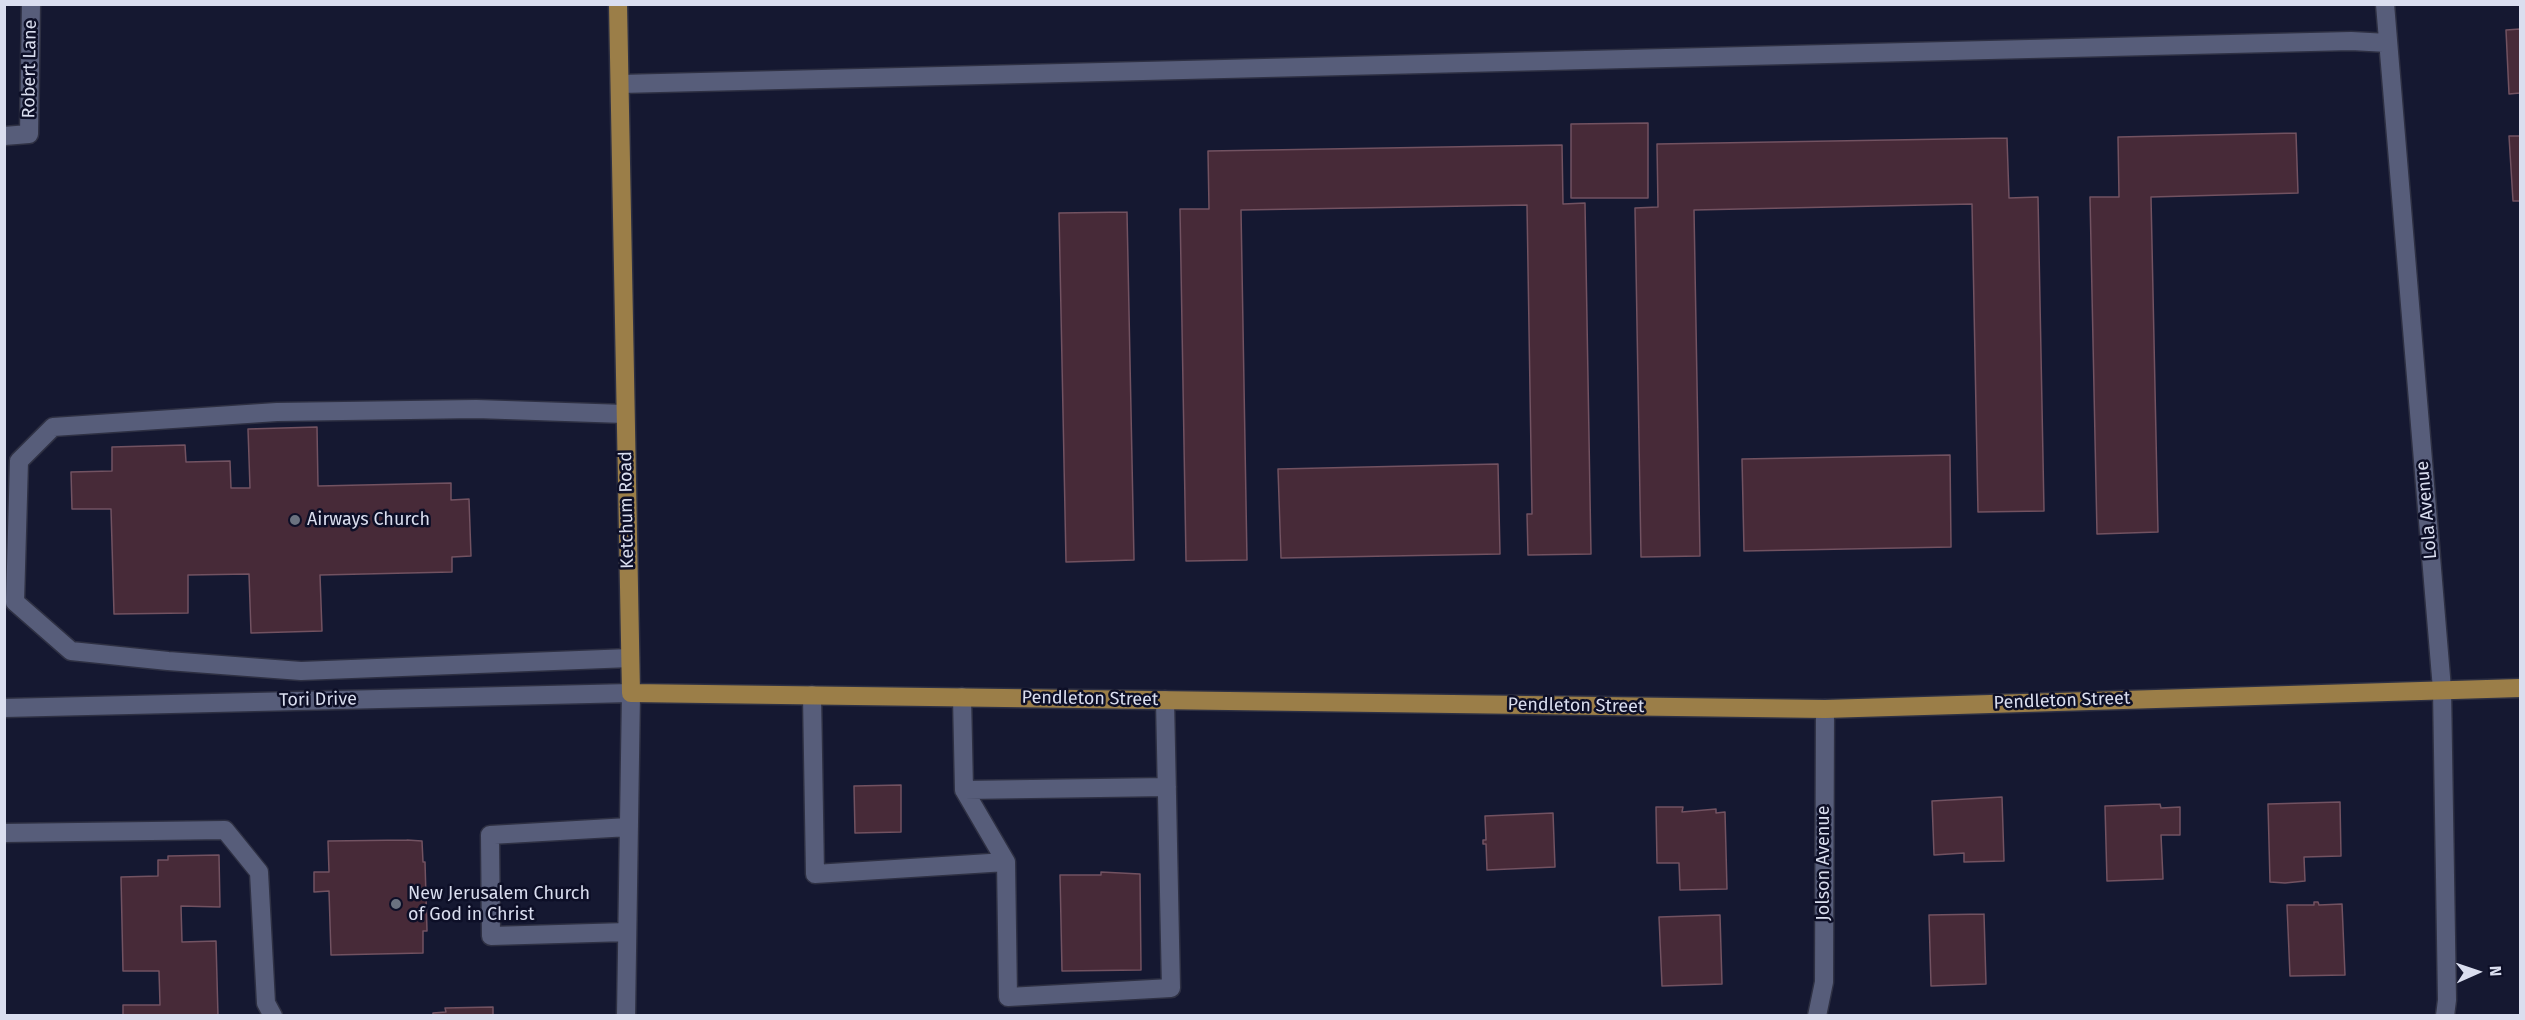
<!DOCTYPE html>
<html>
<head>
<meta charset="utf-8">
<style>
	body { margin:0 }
	#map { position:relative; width:2525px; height:1020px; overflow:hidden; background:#151831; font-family:"Fira Sans",sans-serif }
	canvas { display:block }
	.frame { position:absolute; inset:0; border:6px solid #dadeef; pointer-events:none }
	.north { position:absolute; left:2447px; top:942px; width:60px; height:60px; -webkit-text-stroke:4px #0d0f27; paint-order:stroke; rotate:87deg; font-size:16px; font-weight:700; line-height:24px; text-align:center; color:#dadeef }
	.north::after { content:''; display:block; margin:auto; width:21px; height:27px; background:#dadeef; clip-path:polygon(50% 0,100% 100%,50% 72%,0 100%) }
</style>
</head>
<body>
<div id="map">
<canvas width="2525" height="1020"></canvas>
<div class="frame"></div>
<div class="north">N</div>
</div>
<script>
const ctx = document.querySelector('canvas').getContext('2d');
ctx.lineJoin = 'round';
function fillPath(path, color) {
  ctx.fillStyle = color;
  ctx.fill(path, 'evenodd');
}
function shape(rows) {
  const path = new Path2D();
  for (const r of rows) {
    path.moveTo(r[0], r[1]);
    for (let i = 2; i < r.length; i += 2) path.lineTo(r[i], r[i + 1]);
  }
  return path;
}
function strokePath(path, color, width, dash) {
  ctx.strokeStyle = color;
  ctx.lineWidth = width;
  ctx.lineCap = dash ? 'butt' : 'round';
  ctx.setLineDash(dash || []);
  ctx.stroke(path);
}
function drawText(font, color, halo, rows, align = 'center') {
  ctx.font = font + ' "Fira Sans",sans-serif';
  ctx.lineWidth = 5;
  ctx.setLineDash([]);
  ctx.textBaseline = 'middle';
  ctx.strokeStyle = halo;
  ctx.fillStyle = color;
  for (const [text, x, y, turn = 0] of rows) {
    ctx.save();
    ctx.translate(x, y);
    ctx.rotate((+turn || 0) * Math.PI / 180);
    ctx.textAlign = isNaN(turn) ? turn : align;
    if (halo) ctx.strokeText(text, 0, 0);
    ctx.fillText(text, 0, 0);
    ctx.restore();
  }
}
const building = shape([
	[2520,29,2520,93,2509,94,2506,30,2520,29],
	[1648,123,1648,198,1571,198,1571,124,1648,123],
	[2296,133,2298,193,2151,197,2158,532,2097,534,2090,197,2119,197,2118,137,2296,133],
	[2509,136,2520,136,2520,201,2513,201,2509,136],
	[2007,138,2009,198,2038,197,2044,511,1978,512,1972,204,1694,210,1700,556,1641,557,1635,208,1658,207,1657,144,2007,138],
	[1562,145,1563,204,1585,203,1591,554,1528,555,1527,514,1532,514,1527,205,1241,210,1247,560,1186,561,1180,209,1209,209,1208,151,1562,145],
	[1127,212,1134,560,1066,562,1059,213,1127,212],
	[317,427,318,486,451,483,451,500,469,499,471,556,452,557,452,572,320,575,322,631,251,633,249,574,188,575,188,613,114,614,111,509,72,509,71,472,112,471,112,447,185,445,186,462,230,461,231,488,250,488,248,429,317,427],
	[1950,455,1951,547,1744,551,1742,459,1950,455],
	[1498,464,1500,554,1281,558,1278,469,1498,464],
	[901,785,901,832,855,833,854,786,901,785],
	[2002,797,2004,861,1964,862,1964,853,1934,855,1932,801,2002,797],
	[2340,802,2341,856,2304,857,2305,881,2285,883,2270,882,2268,804,2340,802],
	[2160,804,2161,808,2180,807,2180,835,2161,835,2163,879,2107,881,2105,806,2160,804],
	[1656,807,1683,807,1682,812,1716,809,1716,813,1725,812,1727,889,1680,890,1679,863,1657,863,1656,807],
	[1553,813,1555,867,1487,870,1486,844,1483,844,1483,840,1486,840,1485,816,1553,813],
	[407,840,422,841,423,862,425,862,427,931,423,931,423,953,331,955,329,891,314,892,314,872,329,872,328,841,407,840],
	[219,855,220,907,181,906,182,942,216,941,218,1016,123,1016,123,1005,160,1005,159,971,123,971,121,877,158,876,158,860,168,860,168,856,219,855],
	[1101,872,1140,874,1141,970,1062,971,1060,875,1101,875,1101,872],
	[2314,902,2318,902,2319,905,2342,904,2345,975,2290,976,2287,905,2314,905,2314,902],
	[1984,914,1986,984,1931,986,1929,915,1984,914],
	[1720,915,1722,984,1662,986,1659,917,1720,915],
	[493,1007,493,1016,433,1016,433,1013,446,1012,445,1008,493,1007]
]);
const minor = shape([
	[2385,4,2442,689,2447,1000,2445,1016],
	[620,84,2351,41,2388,43],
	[4,136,29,134,31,4],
	[625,414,476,409,277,412,53,427,19,461,15,602,71,651,168,661,301,671,630,658],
	[812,695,815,874,1006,862,1008,997,1171,988,1165,700],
	[962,697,964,790,1006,862],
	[4,708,631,693,626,1016],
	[964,790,1167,787],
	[4,833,225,830,259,872,266,1003,273,1016],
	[627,932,491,936,490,835,629,827],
	[1817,1016,1824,982,1825,709]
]);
const major = shape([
	[618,4,631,693,1825,709,2520,688]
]);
const markers = [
	[295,520,6,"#6b7280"],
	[396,904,6,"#6b7280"]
];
const streetNames = [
	["Robert Lane",30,69,-89],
	["Ketchum Road",627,510,-91],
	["Lola Avenue",2427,510,-95],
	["Pendleton Street",1090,699,1],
	["Tori Drive",318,700,-1],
	["Pendleton Street",2062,701,-2],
	["Pendleton Street",1576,706,1],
	["Jolson Avenue",1824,863,-90]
];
const poiNames = [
	["Airways Church",307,520],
	["New Jerusalem Church",408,894],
	["of God in Christ",408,915]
];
fillPath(building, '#472a38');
strokePath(building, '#725261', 1.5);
strokePath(minor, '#2e3043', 21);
strokePath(major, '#2e3043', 21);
strokePath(minor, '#575d7a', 18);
strokePath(major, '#9b7e48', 18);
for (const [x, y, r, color] of markers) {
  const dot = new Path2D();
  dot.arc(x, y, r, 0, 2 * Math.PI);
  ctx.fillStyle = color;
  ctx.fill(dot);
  strokePath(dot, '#0d0f27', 2);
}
drawText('18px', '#dadeef', '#0d0f27', streetNames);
drawText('18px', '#dadeef', '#0d0f27', poiNames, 'left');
</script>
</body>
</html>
